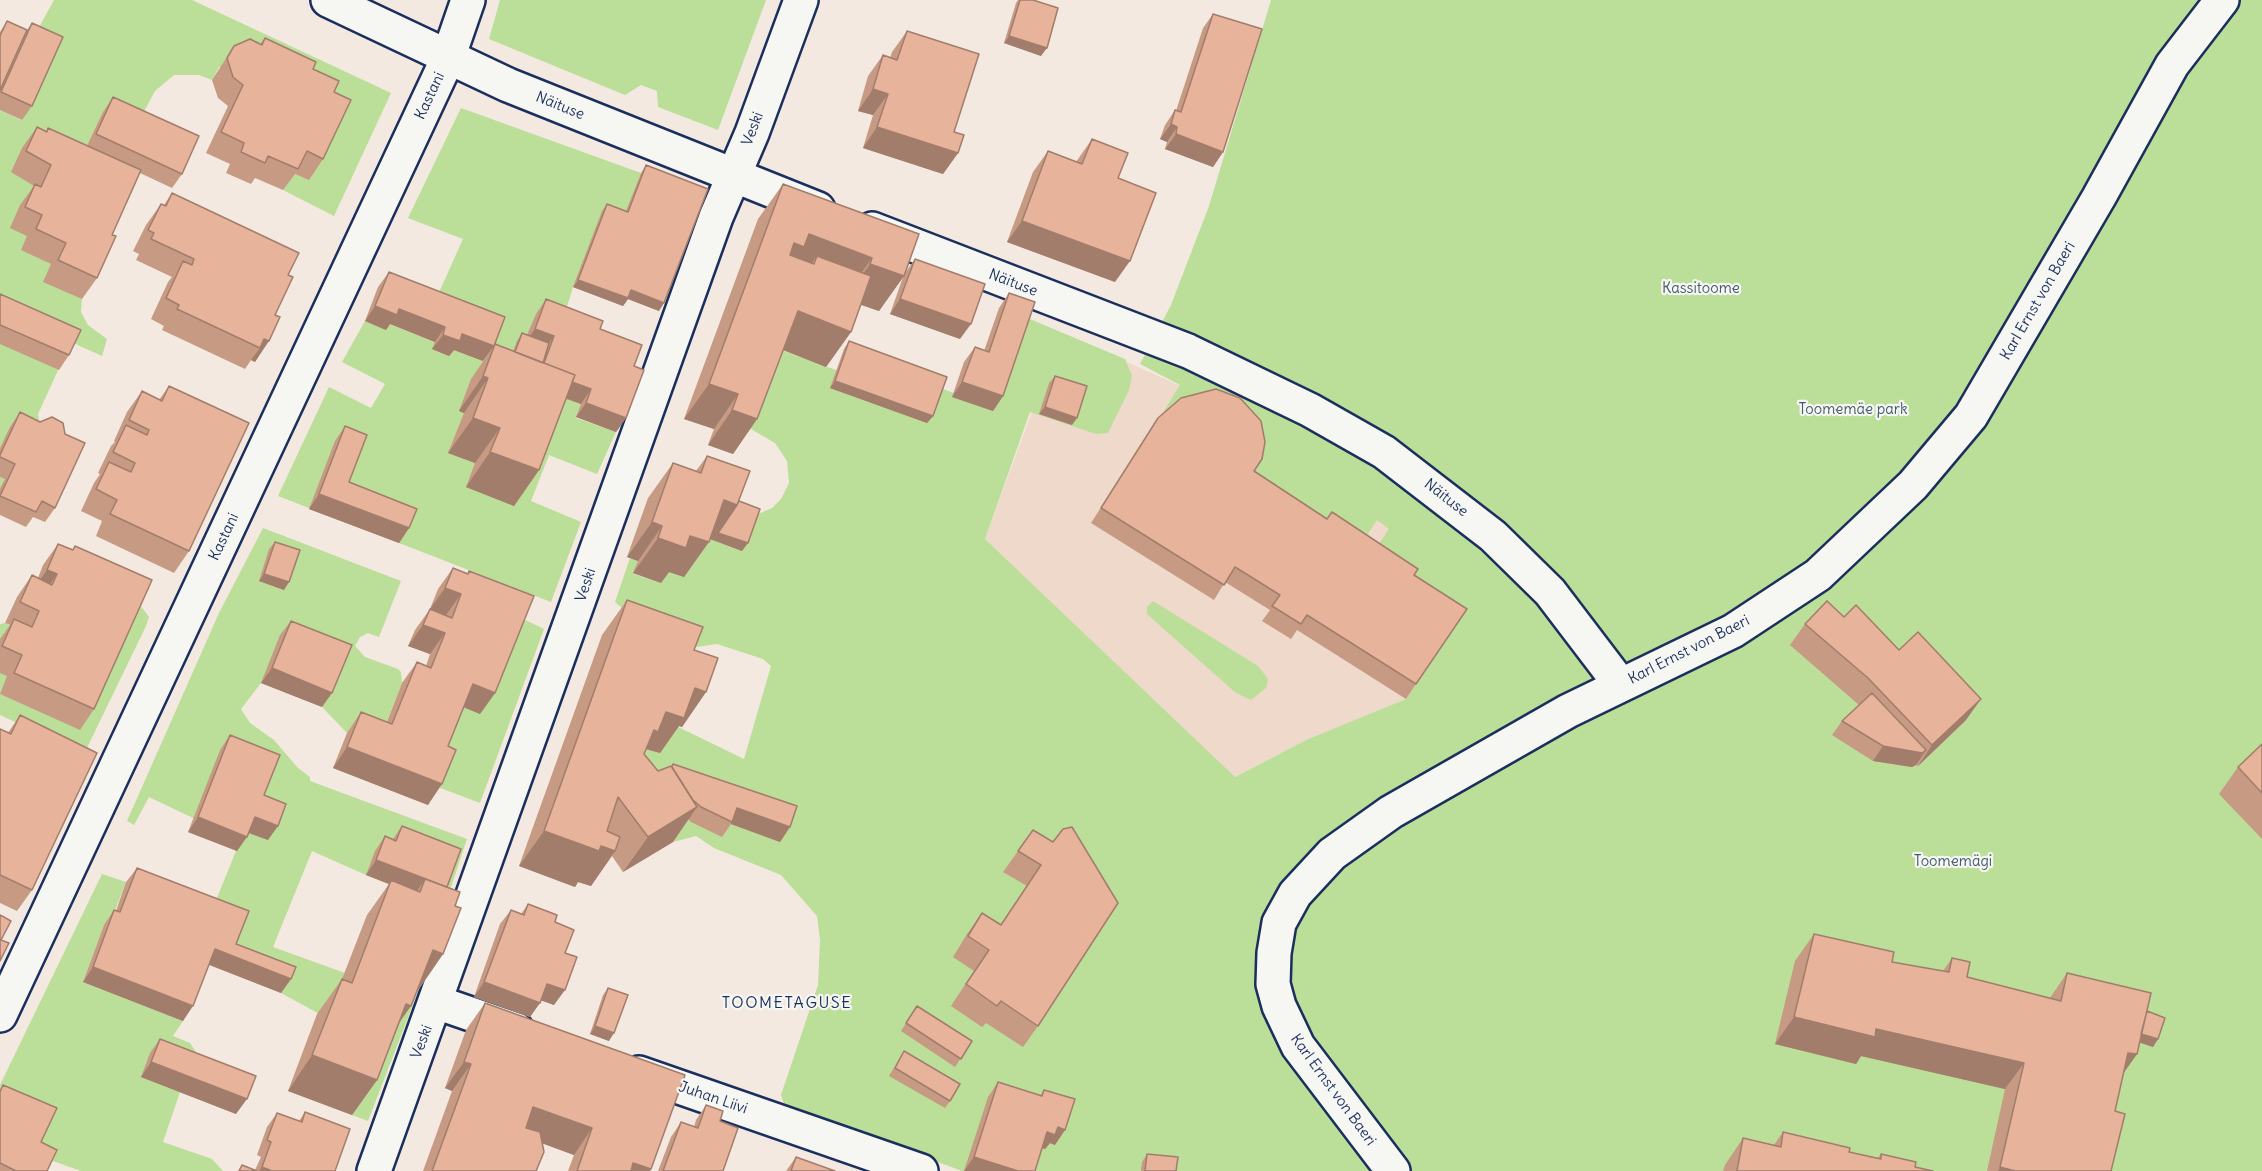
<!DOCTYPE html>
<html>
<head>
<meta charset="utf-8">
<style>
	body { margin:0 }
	canvas { display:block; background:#f3e9e0 }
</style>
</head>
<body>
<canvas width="2262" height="1171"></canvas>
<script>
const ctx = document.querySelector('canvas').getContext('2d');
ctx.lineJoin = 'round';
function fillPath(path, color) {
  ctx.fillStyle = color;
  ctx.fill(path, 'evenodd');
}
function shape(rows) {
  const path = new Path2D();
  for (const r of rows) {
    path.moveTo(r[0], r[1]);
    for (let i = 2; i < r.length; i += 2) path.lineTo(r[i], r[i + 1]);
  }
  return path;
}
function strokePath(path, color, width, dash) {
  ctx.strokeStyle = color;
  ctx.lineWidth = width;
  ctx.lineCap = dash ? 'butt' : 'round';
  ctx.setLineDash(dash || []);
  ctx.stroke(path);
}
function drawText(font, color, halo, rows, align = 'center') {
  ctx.font = font + ' Delius,sans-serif';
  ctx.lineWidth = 4.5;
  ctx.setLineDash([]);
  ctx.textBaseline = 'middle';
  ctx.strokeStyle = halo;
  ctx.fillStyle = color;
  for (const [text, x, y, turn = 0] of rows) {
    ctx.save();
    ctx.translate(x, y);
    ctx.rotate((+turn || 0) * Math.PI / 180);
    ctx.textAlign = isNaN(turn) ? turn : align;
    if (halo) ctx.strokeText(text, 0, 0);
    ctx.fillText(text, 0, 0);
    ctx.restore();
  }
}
const built = shape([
	[1061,333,1226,406,1477,593,1406,699,1306,740,1234,777,985,539]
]);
const green = shape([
	[54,0,192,0,391,93,334,216,283,190,247,66,219,67,212,80,199,75,174,75,155,91,136,126,101,257,82,299,81,312,88,325,107,339,102,356,71,342,38,414,41,432,0,488,0,110,21,120,31,42],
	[500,0,766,0,718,130,658,107,657,91,641,85,625,95,489,39],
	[1271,0,2262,0,2262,1171,962,1171,784,1104,781,1095,818,985,820,940,817,916,781,875,714,848,696,836,673,842,641,747,660,753,670,723,744,759,771,666,763,659,717,644,696,647,677,629,623,609,615,602,630,558,638,561,634,574,661,583,665,571,699,536,754,516,772,508,781,499,789,483,787,461,775,443,744,425,773,347,836,370,940,388,954,393,953,397,993,410,1025,317,1125,359,1132,376,1129,390,1108,433,1096,434,1030,412,985,539,1235,777,1306,740,1406,699,1456,624,1369,559,1389,529,1377,520,1357,550,1156,424,1180,385,1140,364,1171,305,1209,206],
	[461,108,641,173,623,220,573,287,562,323,532,385,581,404,576,418,616,432,597,474,549,455,531,501,581,522,551,602,278,496,329,387,371,408,385,384,342,362,365,321,386,329,389,324,484,361,432,308,463,239,408,218],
	[263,528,401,581,379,637,368,633,360,637,355,646,365,657,398,669,401,672,402,683,378,745,347,733,322,707,341,659,261,683,241,709,250,723,274,740,298,768,310,777,310,781,467,839,445,905,366,875,312,851,273,947,345,973,327,1018,281,993,286,982,226,958,210,915,236,851,193,818,149,797,134,825,127,821,219,613],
	[137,601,149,617,146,626,84,754,0,715,0,624,5,623,24,632],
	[1153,601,1258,666,1268,679,1266,688,1251,700,1236,693,1147,614,1147,607],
	[519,617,544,629,480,803,435,786,458,705,481,713],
	[102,874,126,882,109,926,104,925,83,982,183,1021,173,1036,190,1043,200,1058,180,1092,163,1142,212,1159,223,1171,81,1171,53,1161,47,1165,0,1103,0,1085],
	[408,985,419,989,368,1121,352,1115,382,1039]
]);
const minor = shape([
	[328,0,508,85,818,209],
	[872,229,1188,351,1310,410,1384,452,1493,536,1550,592,1620,684],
	[436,1002,517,1030],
	[0,1015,448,58,468,0],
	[639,1073,921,1171],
	[374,1171,716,217,752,133,801,0],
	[1393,1171,1298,1046,1279,1006,1273,984,1274,953,1279,923,1295,894,1332,854,1391,812,1568,711,1733,631,1818,575,1913,485,1971,416,2099,197,2172,65,2222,0]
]);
const wall = shape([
	[1018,0,1033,0,1041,56,1004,43,1016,3],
	[1213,14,1223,152,1213,167,1165,149,1167,142,1160,139,1165,125,1175,110,1176,111,1203,28],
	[7,21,27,30,32,23,32,106,22,120,0,110,0,32],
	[907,31,954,132,958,153,943,174,863,148,873,115,858,111,868,76,883,55,890,58,892,52],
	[265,38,313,69,334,92,323,159,309,180,295,174,283,190,255,178,251,184,226,173,230,164,206,153,228,106,218,98,212,80,234,46,260,44],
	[113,97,182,174,172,188,140,173,112,235,97,278,82,299,43,282,51,264,21,250,27,236,10,228,20,205,34,186,11,172,22,148,37,127,46,132,48,128,87,146,103,112],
	[1092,139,1118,178,1115,282,1007,242,1033,172,1048,151,1076,162],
	[646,165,659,311,628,299,623,306,573,287,602,211,607,204,626,211,641,173],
	[783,184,905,273,915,259,960,339,890,314,903,277,879,311,861,305,851,332,826,367,783,350,757,419,733,454,708,445,714,429,684,419,758,219],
	[172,193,288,275,275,315,255,362,251,360,245,369,162,330,164,326,151,319,168,282,172,277,136,260,139,254,133,251,146,225,161,204,164,205],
	[389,272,483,361,454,350,449,356,432,349,435,342,390,324,386,330,365,321,378,287],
	[1009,293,1003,396,993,411,952,397,964,362,975,347,984,351,999,308],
	[0,294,69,355,59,370,0,344],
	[546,299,600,329,634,366,626,418,616,432,576,417,581,404,566,399,539,470,514,506,466,487,475,463,448,453,464,413,459,411,471,379,495,344,513,351,517,341,522,333,527,335,536,314],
	[849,341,933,416,927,423,830,388,844,349],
	[1055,376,1072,425,1039,414,1049,383],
	[169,386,189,551,174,573,96,536,102,521,81,511,94,483,100,474,98,473,111,446,115,442,114,441,127,412,142,391,159,400],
	[20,412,55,508,45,522,33,517,26,527,0,515,0,488,5,479,0,477,0,448,10,427],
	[1158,418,1254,471,1414,575,1416,684,1406,699,1297,630,1291,639,1262,621,1270,610,1225,582,1214,600,1091,523],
	[345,426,349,482,409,528,399,543,309,509,335,441],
	[707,456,739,501,742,551,710,539,684,577,669,572,661,583,633,573,638,561,627,557,648,498,673,463,696,471],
	[275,542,284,590,259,581,269,549],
	[58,544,72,550,75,546,94,709,80,730,0,694,7,676,0,673,0,639,10,625,5,623,17,597,32,575,38,578,43,565],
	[453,568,467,574,469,571,495,693,480,714,464,707,448,746,428,805,333,768,347,733,361,712,387,722,402,683,417,662,426,666,430,654,408,646,415,630,430,609,446,615,430,609,438,589],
	[627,600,694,650,706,692,682,727,679,726,660,753,646,749,644,754,658,771,672,767,673,764,790,827,780,842,731,824,722,837,691,822,688,819,673,842,623,872,612,856,591,886,578,882,575,887,519,866,602,635],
	[1844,617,1966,720,1918,766,1916,765,1912,767,1873,761,1832,735,1842,721,1859,705,1790,645,1805,624],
	[291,621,322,707,261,683,280,635],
	[20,715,32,890,17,911,0,903,0,729,8,733],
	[230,735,264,795,268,840,248,833,237,851,188,832,220,750],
	[2262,744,2262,839,2219,794,2238,767],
	[402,826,447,887,455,906,443,954,419,989,418,988,399,1024,377,1080,352,1115,288,1091,317,1014,342,979,367,915,389,884,366,875,375,851,385,836,393,839],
	[1033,830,1053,842,1038,1026,1023,1047,986,1023,982,1027,951,1006,974,971,953,957,967,934,982,913,1001,924,1027,886,1003,872],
	[137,868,236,944,291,979,281,993,209,965,183,1021,83,982,104,925,114,910,116,911,126,882],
	[528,904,555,922,565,953,554,1005,541,1000,530,1017,474,997,500,924,511,910,521,914],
	[1814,934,1892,962,1943,971,1952,958,1967,977,2050,998,2067,973,2147,1011,2158,1039,2153,1047,2139,1042,2137,1054,2123,1073,2115,1111,2111,1171,1987,1171,2005,1089,1861,1056,1856,1064,1775,1044,1795,961],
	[608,988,609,1041,590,1034,603,995],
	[485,1003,651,1169,650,1171,568,1171,574,1155,542,1143,537,1171,423,1171,452,1091,445,1088,466,1030],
	[917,1006,972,1041,955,1067,901,1031],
	[160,1039,236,1114,141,1077,150,1053],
	[904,1051,950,1101,945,1108,889,1076],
	[998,1082,1040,1096,1044,1090,1055,1145,1050,1143,1045,1149,1042,1148,1035,1171,964,1171,988,1097],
	[3,1085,41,1142,47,1171,0,1171,0,1090],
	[706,1105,720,1121,723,1171,658,1171,671,1137,681,1122,694,1127,696,1120],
	[305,1112,335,1171,238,1171,242,1165,255,1170,261,1157,257,1155,267,1127,277,1113,299,1121],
	[1783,1132,1849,1152,1878,1158,1881,1154,1915,1167,1933,1171,1723,1171,1725,1165,1743,1138,1774,1145],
	[1147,1154,1176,1171,1141,1171,1142,1162],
	[796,1157,835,1171,786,1171]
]);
const shadedWall = shape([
	[1009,36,1047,48,1041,56,1004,43],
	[873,89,888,94,873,115,858,111],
	[1171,124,1177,127,1167,142,1160,139],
	[877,127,958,153,943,174,863,148],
	[1176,134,1223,152,1213,167,1165,149],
	[1022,221,1130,261,1115,282,1007,242],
	[809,234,872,258,847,293,817,256,803,276,779,282,794,243],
	[870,264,904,276,879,311,845,299],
	[578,280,631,290,664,303,659,311,628,299,623,306,573,287],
	[900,299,971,324,960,339,890,314],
	[375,306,399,309,445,327,435,342,390,324,386,330,365,321],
	[798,311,851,332,826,367,773,346],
	[535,329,554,336,544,351,524,344],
	[462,334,494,346,483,361,454,350,449,356,432,349,443,335],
	[264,339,269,341,255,362,251,360,260,348],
	[542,371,591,389,581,404,531,385],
	[483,376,488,378,464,413,459,411],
	[835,381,933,416,927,423,830,388],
	[962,382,1003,396,993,411,952,397],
	[709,384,738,394,714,429,684,419],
	[586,403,626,418,616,432,576,417],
	[1045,407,1077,418,1072,425,1039,414],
	[732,410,757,419,733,454,708,445],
	[473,418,500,428,475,463,448,453],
	[490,452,539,470,514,506,466,487],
	[319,494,409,528,399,543,309,509],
	[724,500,737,505,713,540,699,536],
	[652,522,662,526,638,561,627,557],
	[718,533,748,543,742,551,713,540],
	[690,536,709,542,684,577,669,572,661,583,633,573,658,538],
	[47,570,57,574,42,596,32,591],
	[264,574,289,582,284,590,259,581],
	[445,588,461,594,446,615,430,609],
	[423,625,445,633,430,654,408,646],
	[272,668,332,693,322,707,261,683],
	[473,684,495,693,480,714,458,705],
	[695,688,706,692,682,727,679,726,660,753,646,749,629,765,666,712],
	[1981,699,1966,720,1918,766,1932,745],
	[1883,746,1926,750,1916,765,1912,767,1873,761],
	[347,747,442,784,428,805,333,768],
	[697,807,673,842,623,872,648,837],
	[737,808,790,827,780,842,731,824],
	[198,817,247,837,237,851,188,832],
	[255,817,278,826,268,840,244,831],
	[544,831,601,846,615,851,591,886,578,882,575,887,519,866],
	[376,860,425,879,415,894,391,880,389,884,366,875],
	[215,949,291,979,281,993,205,963],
	[433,950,443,954,419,989,408,985],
	[93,967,193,1006,183,1021,83,982],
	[484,982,540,1003,530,1017,474,997],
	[547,984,565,990,554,1005,537,999],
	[406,1004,411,1006,386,1041],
	[1794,1017,1876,1029,2024,1063,2005,1089,1861,1056,1856,1064,1775,1044],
	[595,1026,614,1033,609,1041,590,1034],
	[2138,1032,2158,1039,2153,1047,2132,1040],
	[2128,1053,2137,1054,2118,1081],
	[312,1055,377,1080,352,1115,288,1091],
	[151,1062,247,1099,236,1114,141,1077],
	[464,1062,471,1064,452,1091,445,1088],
	[533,1107,592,1128,574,1155,514,1133],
	[1058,1127,1065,1130,1055,1145,1050,1143,1045,1149,1037,1147,1047,1132],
	[974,1157,1018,1171,964,1171],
	[633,1163,651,1169,650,1171,628,1171],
	[262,1167,272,1171,259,1171],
	[2000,1167,2015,1171,1998,1171]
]);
const building = shape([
	[1020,0,1033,0,1058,8,1047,48,1009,36,1020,0],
	[1213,14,1262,29,1223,152,1176,134,1177,127,1171,124,1175,110,1181,112,1213,14],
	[7,21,27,30,0,90,0,36,7,21],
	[32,23,63,37,32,106,1,92,32,23],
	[907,31,979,54,954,132,964,135,958,153,877,127,888,94,873,89,883,55,897,60,907,31],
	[265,38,316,62,313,69,339,81,334,92,351,100,323,159,307,151,298,169,268,156,265,163,241,152,244,143,221,132,243,85,233,77,227,58,234,46,250,39,262,45,265,38],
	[113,97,199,136,182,174,96,134,113,97],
	[37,127,47,132,48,128,141,170,112,235,116,236,97,278,58,260,66,243,36,229,42,215,25,207,35,184,41,187,51,165,26,151,37,127],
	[1092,139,1128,153,1118,178,1156,193,1130,261,1022,221,1048,151,1082,164,1092,139],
	[646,165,708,189,664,303,631,290,628,298,578,280,607,204,628,212,646,165],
	[783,184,919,234,904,276,870,264,872,258,809,234,804,247,794,243,790,255,814,264,817,256,871,276,851,332,798,311,757,419,732,410,738,394,709,384,783,184],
	[172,193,299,253,288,275,293,277,275,315,280,317,269,341,264,339,260,348,177,309,179,305,166,298,183,261,192,265,194,259,151,239,154,233,148,230,161,204,166,206,172,193],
	[915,259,985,284,971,324,900,299,915,259],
	[389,272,505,317,494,346,462,334,460,341,443,335,445,327,399,309,397,315,375,306,389,272],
	[1009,293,1035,302,1003,396,962,382,975,347,989,352,1009,293],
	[0,294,81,330,69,355,0,325,0,294],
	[546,299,603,321,600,329,642,345,634,366,644,370,626,418,586,403,591,389,572,382,575,375,544,363,554,336,535,329,546,299],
	[522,333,549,343,543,363,515,352,522,333],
	[849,341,947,377,933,416,835,381,849,341],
	[495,344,575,375,539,470,490,452,500,428,473,418,488,378,483,376,495,344],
	[1055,376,1087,386,1077,418,1045,407,1055,376],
	[169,386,249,423,189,551,110,514,117,500,96,489,109,462,131,472,135,463,113,452,126,425,147,435,149,430,129,420,142,391,162,401,169,386],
	[1216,389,1240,398,1261,421,1265,442,1262,459,1254,471,1327,519,1332,512,1418,569,1414,575,1467,609,1416,684,1307,615,1301,624,1272,606,1280,595,1235,567,1224,585,1101,508,1158,418,1181,398,1216,389],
	[20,412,40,422,52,417,63,423,65,434,85,443,55,508,42,501,36,512,0,496,15,464,0,457,0,455,20,412],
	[345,426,367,435,349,482,417,509,409,528,319,494,345,426],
	[707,456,750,471,737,505,724,500,709,542,690,536,686,548,658,538,662,526,652,522,673,463,701,473,707,456],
	[739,501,760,509,748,543,718,533,737,505,739,501],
	[275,542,300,550,289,582,264,574,275,542],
	[58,544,73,550,75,546,152,580,94,709,14,673,22,655,2,646,14,619,32,627,39,611,20,602,32,575,52,585,57,574,47,570,58,544],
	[453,568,468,574,469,571,534,596,495,693,473,684,448,746,456,750,442,784,347,747,361,712,392,724,417,662,431,668,445,633,423,625,430,609,452,618,461,594,445,588,453,568],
	[627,600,703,627,694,650,718,658,706,692,695,688,684,718,666,712,658,732,654,730,644,754,658,771,671,766,697,807,648,837,618,797,607,831,620,837,615,851,601,846,599,851,544,831,627,600],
	[1827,601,1844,617,1856,605,1899,650,1918,632,1981,699,1932,745,1868,678,1805,624,1827,601],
	[291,621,352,645,332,693,272,668,291,621],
	[1872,693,1926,750,1922,753,1883,746,1842,721,1872,693],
	[20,715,97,753,32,890,0,875,0,729,11,734,20,715],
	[230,735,280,755,264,795,286,804,278,826,255,817,247,837,198,817,230,735],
	[2262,744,2262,793,2238,767,2262,744],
	[673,764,797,806,790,827,737,808,732,822,701,807,693,800,672,767,673,764],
	[402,826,461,849,447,887,376,860,385,836,396,841,402,826],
	[1072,827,1118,903,1038,1026,1001,1001,997,1006,966,984,989,950,968,936,982,913,1001,925,1041,865,1018,851,1033,830,1053,842,1063,829,1072,827],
	[137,868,249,911,236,944,296,967,291,979,215,949,193,1006,93,967,114,910,120,912,137,868],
	[425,879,460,892,455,906,461,908,443,954,433,950,411,1006,406,1004,377,1080,312,1055,342,979,352,983,391,880,420,892,425,879],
	[528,904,557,915,555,922,574,930,565,953,577,957,565,990,547,984,540,1003,484,982,511,910,524,915,528,904],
	[0,915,11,921,1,940,9,943,0,961,0,915],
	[1814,934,1894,952,1892,962,1949,972,1952,958,1970,962,1967,977,2061,1001,2067,973,2151,993,2137,1054,2128,1053,2115,1111,2125,1114,2111,1171,2015,1171,2000,1167,2024,1063,1876,1029,1875,1037,1794,1017,1814,934],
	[608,988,628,995,614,1033,595,1026,608,988],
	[485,1003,685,1075,651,1169,633,1163,631,1171,577,1171,592,1128,533,1107,526,1128,540,1132,544,1152,536,1171,432,1171,471,1064,464,1062,485,1003],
	[917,1006,972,1041,961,1059,906,1023,917,1006],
	[2147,1011,2165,1018,2158,1039,2141,1034,2147,1011],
	[160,1039,256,1076,247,1099,151,1062,160,1039],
	[904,1051,960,1084,950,1101,895,1068,904,1051],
	[998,1082,1042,1096,1044,1090,1075,1099,1065,1130,1058,1127,1055,1135,1047,1132,1035,1171,1018,1171,974,1157,998,1082],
	[3,1085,57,1108,41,1142,57,1150,47,1171,16,1171,0,1163,0,1092,3,1085],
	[706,1105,723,1111,720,1121,738,1128,723,1171,663,1171,681,1122,698,1128,706,1105],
	[305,1112,350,1129,335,1171,272,1171,262,1167,271,1142,267,1140,277,1113,302,1122,305,1112],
	[1783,1132,1850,1148,1849,1152,1881,1159,1881,1154,1916,1162,1915,1167,1933,1171,1737,1171,1743,1138,1781,1147,1783,1132],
	[1147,1154,1178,1157,1176,1171,1145,1171,1147,1154],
	[796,1157,835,1171,791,1171,796,1157],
	[242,1165,257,1171,239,1171,242,1165]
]);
const streetNames = [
	["Kastani",430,96,-65],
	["Näituse",560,106,22],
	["Veski",753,129,-69],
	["Näituse",1013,283,21],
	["Karl Ernst von Baeri",2038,301,-60],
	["Näituse",1446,498,38],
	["Kastani",224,537,-65],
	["Veski",586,585,-71],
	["Karl Ernst von Baeri",1689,650,-27],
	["Veski",422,1042,-69],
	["Karl Ernst von Baeri",1333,1090,54],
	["Juhan Liivi",713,1098,19]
];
const parkNames = [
	["Kassitoome",1701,289],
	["Toomemäe park",1853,410],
	["Toomemägi",1953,862]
];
const neighbourhoodNames = [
	["TOOMETAGUSE",787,1003]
];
fillPath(built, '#efd9cb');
fillPath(green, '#bbde98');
strokePath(minor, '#1b2f5e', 38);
strokePath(minor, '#f6f6f2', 33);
fillPath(wall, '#c79a84');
fillPath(shadedWall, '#a27d6c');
fillPath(building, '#e7b39a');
strokePath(building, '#a27d6c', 1.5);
drawText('15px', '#1b2f5e', '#f6f6f2', streetNames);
drawText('15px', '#435b6c', '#f6f6f2', parkNames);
ctx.letterSpacing = '1.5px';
drawText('16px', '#1b2f5e', '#f6f6f2', neighbourhoodNames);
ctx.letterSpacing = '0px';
</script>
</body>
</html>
